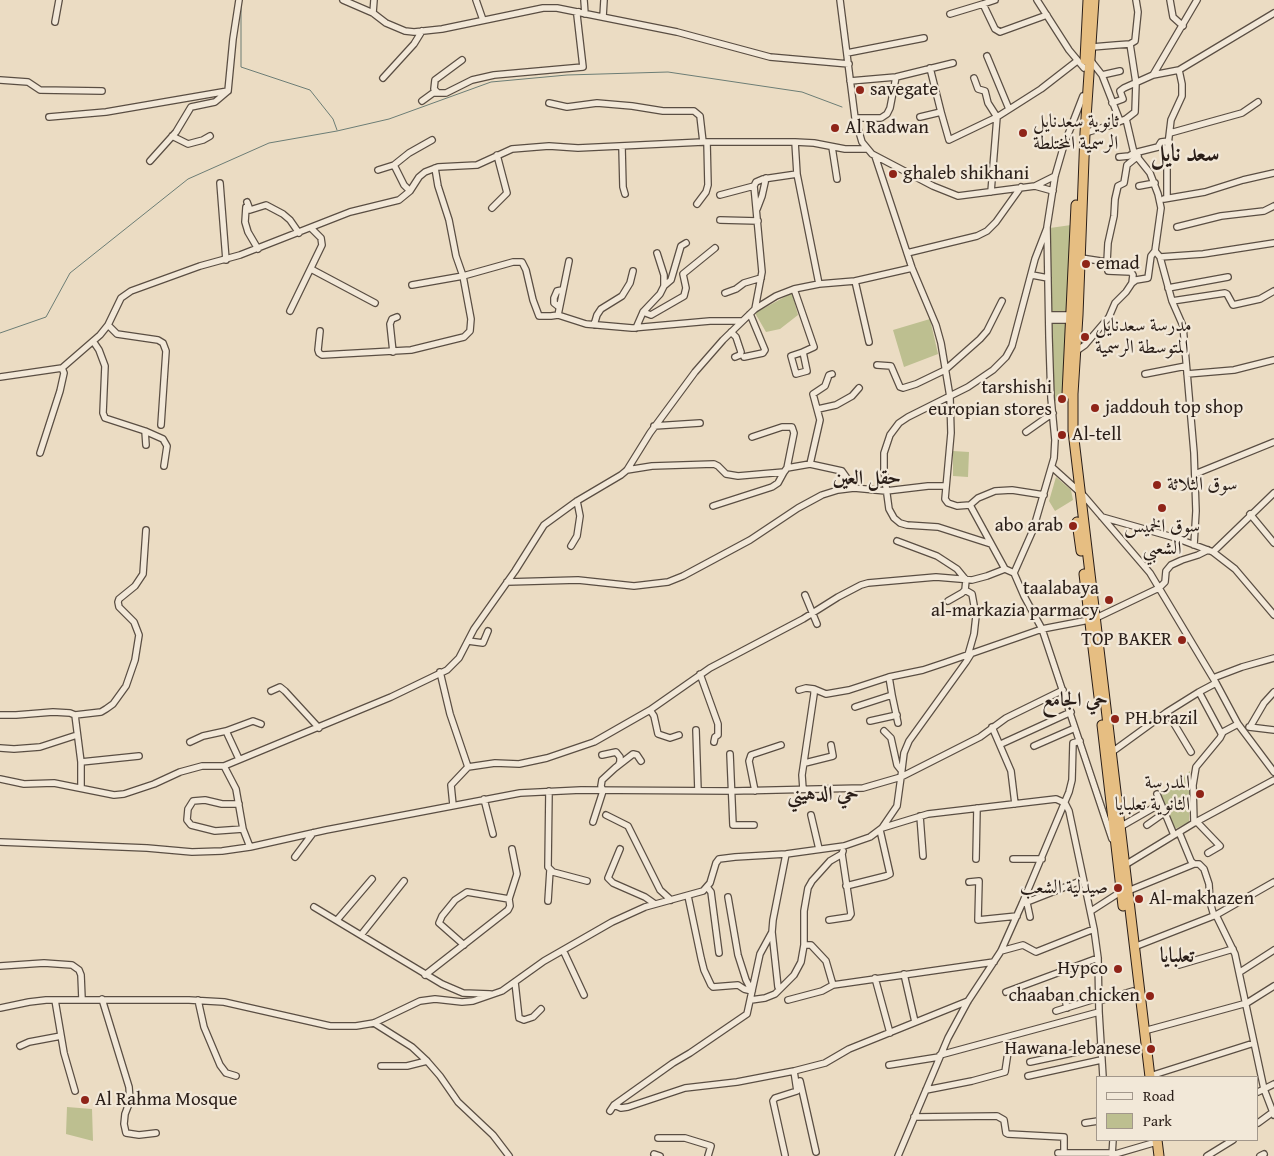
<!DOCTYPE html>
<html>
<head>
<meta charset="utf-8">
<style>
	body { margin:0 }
	#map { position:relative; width:1274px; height:1156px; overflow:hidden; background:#ebdcc3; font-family:"Gentium Book Plus",serif }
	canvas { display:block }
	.legend { position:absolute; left:1096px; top:1076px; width:162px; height:65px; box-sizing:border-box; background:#f2e8d8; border:1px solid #a2978b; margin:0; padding:6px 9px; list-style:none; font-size:15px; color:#2a1e18 }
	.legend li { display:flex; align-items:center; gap:10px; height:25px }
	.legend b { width:25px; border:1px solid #a2978b }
</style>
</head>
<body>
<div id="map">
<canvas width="1274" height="1156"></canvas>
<ul class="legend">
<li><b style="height:6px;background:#f2e8d8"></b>Road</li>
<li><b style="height:14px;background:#bdbf90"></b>Park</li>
</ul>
</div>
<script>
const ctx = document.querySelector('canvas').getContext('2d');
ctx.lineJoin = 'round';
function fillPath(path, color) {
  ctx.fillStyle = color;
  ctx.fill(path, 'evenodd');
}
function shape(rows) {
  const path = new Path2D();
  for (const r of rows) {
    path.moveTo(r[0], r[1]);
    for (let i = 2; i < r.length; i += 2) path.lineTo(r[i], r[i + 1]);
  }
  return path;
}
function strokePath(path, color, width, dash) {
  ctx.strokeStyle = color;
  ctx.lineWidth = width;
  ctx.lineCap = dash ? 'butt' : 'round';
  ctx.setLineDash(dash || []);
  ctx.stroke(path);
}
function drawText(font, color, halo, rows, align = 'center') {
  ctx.font = font + ' "Gentium Book Plus",Amiri,serif';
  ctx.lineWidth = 4.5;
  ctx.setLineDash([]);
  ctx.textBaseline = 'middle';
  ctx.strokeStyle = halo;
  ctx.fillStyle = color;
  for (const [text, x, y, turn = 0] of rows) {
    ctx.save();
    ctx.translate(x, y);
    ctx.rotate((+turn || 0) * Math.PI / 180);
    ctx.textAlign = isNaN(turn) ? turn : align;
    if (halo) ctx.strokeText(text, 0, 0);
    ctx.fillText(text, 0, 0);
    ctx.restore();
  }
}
const green = shape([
	[1071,225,1066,312,1052,311,1050,228],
	[792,293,798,315,780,329,766,332,755,313],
	[930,319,938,354,904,367,893,330],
	[1058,322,1065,324,1066,345,1064,363,1064,390,1054,403,1052,323],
	[953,451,969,452,968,477,953,476],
	[1056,477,1071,490,1073,500,1055,511,1049,501],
	[1190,771,1189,822,1173,830,1160,796],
	[67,1107,92,1109,93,1141,66,1134]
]);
const stream = shape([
	[241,3,241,67,310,90,333,119,337,130],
	[0,333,46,317,70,273,188,179,269,143,337,131,389,119,491,82,567,75,668,72,802,92,842,107]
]);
const minor = shape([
	[343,0,373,13,386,23,405,31,414,32,442,29,543,8,557,8,677,32,770,57,849,64],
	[476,0,483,20],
	[584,0,585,14],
	[840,0,855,118,862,142,872,154,933,186,958,196,1035,186,1055,176],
	[1037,0,1069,50,1084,68],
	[1170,0,1173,17,1183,26],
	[983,4,995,0],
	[373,13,374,0],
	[950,14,983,4,995,29,1000,32,1047,15],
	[603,17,604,0],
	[55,22,59,0],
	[1092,47,1116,45,1130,44,1135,41,1138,12,1136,0],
	[847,53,924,38],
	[987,56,1009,109],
	[1091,61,1102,75,1120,121],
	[1102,75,1120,71],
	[1153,75,1179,70,1274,13],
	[383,78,414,44,422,31],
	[0,80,28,82,40,90,102,91],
	[850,81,896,77,953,63],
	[437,92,434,89,435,80,462,60],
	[422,101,433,93,446,93,472,80,494,75,583,67,577,15,579,12],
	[549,103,567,107,597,103,632,106,663,111,694,111,700,116,703,142],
	[1112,103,1123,99,1120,91,1124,88,1153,75,1197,0],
	[941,112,949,140,997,117,988,103,985,91,978,89,974,78],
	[49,117,106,112,228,91],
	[920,117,941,112,930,68],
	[855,118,881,118,887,114,890,108,896,77],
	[1126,119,1134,153,1150,173,1158,194,1161,208,1155,251,1151,256,1148,278,1136,280,1132,283],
	[1085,133,1111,125,1126,119,1135,112,1136,83,1130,44],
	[1170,133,1242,113,1258,102],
	[172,136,188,144,203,140,210,136],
	[795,142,797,174,819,284],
	[622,147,623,187,625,194],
	[832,147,837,179],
	[875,156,912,268,936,325,941,343,950,397,951,433,945,499,948,503,957,506,970,505],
	[1119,157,1129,156,1134,153,1158,147,1161,142,1169,141],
	[150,161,176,132,191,107,215,102,228,91,233,39,239,0],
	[435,168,438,186,449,220,456,256,463,276,513,262,522,262,526,270,533,300,539,316,551,316,558,315,586,324,632,328,710,321,742,321],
	[378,170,394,165],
	[220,183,226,260],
	[1035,186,1053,191],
	[1139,186,1155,183],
	[410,191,404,185,394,165,409,153,432,140],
	[991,192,997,117,1041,89,1077,61],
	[720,195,754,186],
	[1167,198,1167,153,1171,120,1182,96,1182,84,1179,70],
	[1164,199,1205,192,1243,180,1274,173],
	[247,202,250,210,266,205,283,214,290,220,299,233],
	[697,204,706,192,708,185,707,142],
	[246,207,245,222,248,232,258,249],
	[492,208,507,193,497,155],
	[757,209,762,196,766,178],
	[720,220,758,221],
	[1177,227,1221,216,1264,211,1274,206],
	[1155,251,1160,257,1172,301,1183,326,1194,453,1196,511,1194,545],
	[907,253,977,236,987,231,996,222,1021,187],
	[1160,257,1203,254,1274,243],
	[1081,258,1107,262,1108,243,1114,216,1115,199,1118,186,1124,183,1127,165,1138,156],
	[311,269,375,303],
	[1032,275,1048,278],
	[855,281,869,342],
	[664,286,671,280,681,246,686,243],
	[1168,288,1228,277],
	[794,289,814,347,803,352,807,371,796,374,791,356,803,352],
	[725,293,736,289,744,283,761,278],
	[1172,301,1225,293,1227,294,1233,305,1260,299,1274,291],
	[559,307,554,303,554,298,557,291,562,290],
	[755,309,762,272,754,186,756,182,763,179,797,174],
	[290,311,322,245,321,238,311,228],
	[643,312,651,315,684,296,686,288,683,274,715,248],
	[558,315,569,261],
	[1049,315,1072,315],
	[1049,320,1073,320],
	[108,325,117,334,158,340,163,343,166,351,161,425],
	[594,325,597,315,601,309,622,296,630,283,633,271],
	[636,328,643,312,660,294,664,286,664,275,657,253],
	[320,331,318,350,319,353,322,355,411,350,464,337,470,331,471,319,463,276,412,285],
	[731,332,736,337,741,352,740,355,735,357],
	[93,341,99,350,105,366,103,413,105,418,145,431,163,439,167,446,164,466],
	[393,352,390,324,392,319,397,317],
	[1075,352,1085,345,1109,317,1115,303,1126,292,1132,283,1133,275,1131,272,1108,271,1107,262],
	[744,357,763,353,765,350,750,314],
	[877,365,891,366,900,387,903,388,916,384,945,370,980,339,987,331,1002,301],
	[1145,374,1186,366],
	[1187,374,1234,370,1274,360],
	[0,377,62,368,100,335,108,325,121,298,131,291,200,266,240,255,350,212,399,200,410,191,419,177,425,172,438,167,477,165,512,149,549,146,578,148,703,142,795,142,814,143,845,149,867,149],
	[818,409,836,405,852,396,859,388],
	[654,426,700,423],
	[145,431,146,445],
	[1026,432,1053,413],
	[752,437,782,427,792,427,794,433,787,468],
	[40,453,60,391,64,373,62,368],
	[810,464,820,420,813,394,825,386,829,375,832,374],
	[1053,468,1084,496,1150,573,1216,683,1238,724,1274,772],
	[627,470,652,466,714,464,718,466,726,474,738,476,784,472,787,468,810,464,842,471,854,488],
	[1195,474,1274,442],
	[1044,495,1012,490,995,491,978,498,970,505,1005,569,1014,573,1024,596,1042,629,1112,839],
	[713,506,772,487,778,483,784,472],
	[1250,514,1274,543],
	[1102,517,1176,538,1213,552,1235,569,1274,615],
	[897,541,937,556,957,569,966,580,965,590,972,594,976,616,974,634,968,655],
	[991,544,938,527,907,525,900,523,894,518,889,509,884,472,884,453,890,435,899,423,908,417,968,387,993,370,1006,357,1012,346,1035,259,1047,228],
	[571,546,577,536,580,516,577,501],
	[1213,552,1274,493],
	[1014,573,1033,530,1054,458,1055,440,1051,398,1049,337,1047,227,1055,176,1064,145,1083,96],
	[507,582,578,580,634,586,668,582,683,576,750,540,798,508,822,495,838,490,854,488,886,491,928,486,945,486],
	[805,595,817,624],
	[948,601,962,593,965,590],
	[1096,618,1159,588,1165,582,1166,571,1171,565,1182,560,1198,555,1208,550],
	[468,641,483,643,488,631],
	[440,672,450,714,468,767,451,785,453,805],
	[700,674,718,724,718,735,715,737,714,742],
	[1213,678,1242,667,1274,658],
	[799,690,806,688,814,689,826,694,849,690,889,677],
	[271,691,280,687,285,691,319,728],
	[1199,692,1221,733],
	[892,695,898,723],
	[855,707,892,695,889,677,923,670,944,663,1042,629,1089,620],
	[650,710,654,716,658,734,670,738,679,735],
	[1167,712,1191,752],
	[0,715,16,715,53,712,70,713,75,715],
	[870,721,897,715],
	[992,727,1011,771,1015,804],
	[1249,727,1274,730],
	[1250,727,1264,703,1274,692],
	[696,730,698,791],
	[226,731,253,721,261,724],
	[884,731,891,738,897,765,901,770],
	[190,742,203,736,226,731,239,759],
	[1001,744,1071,712],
	[1034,746,1075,728],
	[0,748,14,749,40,747,77,735],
	[1112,752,1167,712,1199,692,1216,683],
	[730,754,733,825,754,825],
	[602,755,616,752,620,757,620,762,619,764],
	[81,762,139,756],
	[805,763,833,756,831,745],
	[224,766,236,789,243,829,250,847],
	[468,767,495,763,519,764,547,758,594,742,650,710,710,668,803,619,838,597,861,585,868,583,936,577,972,580,987,576,1005,569],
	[0,779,24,784,54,783,114,795,124,794,154,784,180,772,202,766,224,766,391,697,447,670,459,658,474,629,515,571,544,525,577,501,621,475,627,470,650,433,695,372,723,340,755,309,776,296,794,289,819,284,855,281,912,268],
	[81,788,81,762,75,715,101,712,106,709,113,704,126,686,135,660,139,635,134,622,119,607,118,602,119,599,135,586,143,574,146,530],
	[803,789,802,775,814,694,814,689],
	[549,791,548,867,553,872,587,881],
	[755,791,749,761,751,755,781,745],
	[1157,794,1174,835],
	[484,799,493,834],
	[239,804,222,804,205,800,193,801,188,809,187,820,191,825,215,831,243,829],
	[606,815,628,826,660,890,671,900],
	[811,815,819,849],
	[920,816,923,856],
	[593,822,603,791,601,786,602,780,615,768,633,754,637,755,641,761],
	[1197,822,1220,846,1208,853],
	[1194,823,1193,785,1196,767,1220,738,1223,732,1238,724],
	[1147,825,1164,813],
	[1120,827,1160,804],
	[882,828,897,806,901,777,980,737,1006,718,1063,690],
	[1179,832,1191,861,1194,864,1199,864,1204,869,1209,884,1210,902,1214,916],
	[0,842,147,848,192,852,222,851,250,847,326,830,520,793,581,790,733,791,863,788,901,777,904,753,909,741,966,662,971,654],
	[620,849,608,878,613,883,645,897,655,904],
	[295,857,313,833],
	[976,859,977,808],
	[1013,859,1042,859],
	[1125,865,1194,823,1274,780],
	[969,882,979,881,978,920,1017,916],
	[846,886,886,876,890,874,880,830],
	[707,887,711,892,719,953],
	[1128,891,1194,864],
	[688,896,701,958,704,970,711,985,713,987,738,985,744,989,752,991],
	[728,897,738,955,746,980,752,991],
	[509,899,517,874,512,849],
	[548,901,550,870],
	[1027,903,1030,917],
	[1022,904,1083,880],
	[314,907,442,984,463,993,490,994],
	[1091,911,1122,891],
	[1216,915,1235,954,1264,1089,1274,1115],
	[337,920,372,879],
	[829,920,849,917,851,914,842,854,843,851],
	[772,932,778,987],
	[361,935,404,881],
	[804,945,811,945,826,961,833,985],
	[1134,947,1216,915,1274,882],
	[563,950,584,995],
	[1001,951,1023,945,1036,952,1094,929],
	[1179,965,1233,949],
	[0,966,44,963,72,965,79,970,81,975,82,999],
	[1240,972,1274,950],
	[904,974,915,1022],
	[425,975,508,910,510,906,509,899,467,892,455,900,442,916,439,923,464,945],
	[875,978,890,1033],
	[515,982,519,1018,524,1020,533,1017,541,1009],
	[1006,992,1098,958],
	[102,999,129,1087,130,1101,125,1114,124,1124,126,1133,139,1135,156,1133],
	[1065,999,1067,1008],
	[55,1000,64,1053,75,1091],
	[198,1000,204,1027,220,1065,226,1073,236,1076],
	[751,1000,765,998,775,994,794,975,801,962,804,945,804,911,808,888,812,881,830,861,842,854],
	[788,1000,822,991,833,985,994,962],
	[1099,1001,1133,991],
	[0,1008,29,1002,46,1000,189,1000,224,1002,330,1026,356,1026,374,1023,420,1001,435,999,462,1002,473,1001,502,991,544,961,612,922,645,907,703,891,710,883,716,863,719,859,735,857,786,854,844,846,870,837,882,828,928,814,1056,799,1065,803,1069,811,1094,929,1098,958,1099,1012,1103,1077],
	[1056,1011,1098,998],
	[374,1023,412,1047,427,1061,440,1076,458,1102,493,1135,509,1156],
	[1144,1031,1247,1003,1274,986],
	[20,1046,29,1042,61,1036],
	[940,1055,1099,1012],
	[1030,1062,1100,1047],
	[889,1065,939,1057],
	[381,1066,407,1066,427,1061],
	[1028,1076,1101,1060],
	[1150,1076,1254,1043],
	[800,1081,816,1152],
	[926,1090,972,1081,1005,1072,1008,1052],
	[1258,1092,1274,1084],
	[614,1105,621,1108,628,1107,685,1088,737,1082,794,1071,825,1063,849,1049,968,1001],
	[610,1111,614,1105,673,1063,690,1053,747,1014,760,954,772,932,773,920,786,854],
	[914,1117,997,1116,1004,1120,1006,1133,1008,1134,1064,1137,1064,1153],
	[1085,1123,1098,1121],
	[1258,1123,1273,1112],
	[658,1138,685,1138,711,1146,708,1156],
	[1058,1153,1112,1153],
	[654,1154,660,1156],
	[785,1155,773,1101,775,1098,797,1091,794,1071],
	[1112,1155,1153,1143],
	[1112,1155,1113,1140],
	[898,1156,948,1038,968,1001,1001,951,1022,904,1069,792,1072,780,1073,743,1080,741],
	[1207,1156,1233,1140],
	[1260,1156,1264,1154]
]);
const highway = shape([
	[1094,0,1085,133,1078,315,1073,394,1073,431,1150,1077],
	[1085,60,1088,0],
	[1067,394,1076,205],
	[1077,522,1081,551],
	[1084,574,1099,697],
	[1102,725,1123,906],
	[1157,1140,1159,1156]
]);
const markers = [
	[860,90,5,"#8f2418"],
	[835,128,5,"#8f2418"],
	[1023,133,5,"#8f2418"],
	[893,174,5,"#8f2418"],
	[1086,264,5,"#8f2418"],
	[1085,337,5,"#8f2418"],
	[1062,399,5,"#8f2418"],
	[1095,408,5,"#8f2418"],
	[1062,435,5,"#8f2418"],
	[1157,485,5,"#8f2418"],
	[1162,508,5,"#8f2418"],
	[1073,526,5,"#8f2418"],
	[1109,600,5,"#8f2418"],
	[1182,640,5,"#8f2418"],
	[1115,719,5,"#8f2418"],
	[1200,794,5,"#8f2418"],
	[1118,888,5,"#8f2418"],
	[1139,899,5,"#8f2418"],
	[1118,969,5,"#8f2418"],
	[1150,996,5,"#8f2418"],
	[1151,1049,5,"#8f2418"],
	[85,1100,5,"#8f2418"]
];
const poiNames = [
	["savegate",870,90],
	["ثانوية سعدنايل",1033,122],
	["الرسمية المختلطة",1033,144],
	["Al Radwan",845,128],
	["ghaleb shikhani",903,174],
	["emad",1096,264],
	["مدرسة سعدنايل",1095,326],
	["المتوسطة الرسمية",1095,348],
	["tarshishi",1052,388,"right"],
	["europian stores",1052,410,"right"],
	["jaddouh top shop",1105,408],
	["Al-tell",1072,435],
	["سوق الثلاثة",1167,485],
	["abo arab",1063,526,"right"],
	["سوق الخميس",1162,527,"center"],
	["الشعبي",1162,549,"center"],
	["taalabaya",1099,589,"right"],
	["al-markazia parmacy",1099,611,"right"],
	["TOP BAKER",1172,640,"right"],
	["PH.brazil",1125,719],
	["المدرسة",1190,783,"right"],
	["الثانوية تعلبايا",1190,805,"right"],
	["صيدلية الشعب",1108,888,"right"],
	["Al-makhazen",1149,899],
	["Hypco",1108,969,"right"],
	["chaaban chicken",1140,996,"right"],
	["Hawana lebanese",1141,1049,"right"],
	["Al Rahma Mosque",95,1100]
];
const neighbourhoodNames = [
	["حقل العين",867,479],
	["حي الجامع",1075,701],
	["حي الدهيني",823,795]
];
const quarterNames = [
	["تعلبايا",1177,957]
];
const districtNames = [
	["سعد نايل",1185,155]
];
fillPath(green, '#bdbf90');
strokePath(stream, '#6c7d75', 1);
strokePath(minor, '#5a4e43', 8);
strokePath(highway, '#2a1e18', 11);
strokePath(minor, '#f2e8d8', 5.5);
strokePath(highway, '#e6be82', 9);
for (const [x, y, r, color] of markers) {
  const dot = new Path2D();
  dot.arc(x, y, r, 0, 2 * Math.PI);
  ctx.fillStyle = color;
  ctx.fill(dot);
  strokePath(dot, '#f2e8d8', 2);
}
drawText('19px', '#2a1e18', '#f2e8d8', poiNames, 'left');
drawText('bold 20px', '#2a1e18', '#f2e8d8', neighbourhoodNames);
drawText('bold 21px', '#2a1e18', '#f2e8d8', quarterNames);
drawText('bold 24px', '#2a1e18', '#f2e8d8', districtNames);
</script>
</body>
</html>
